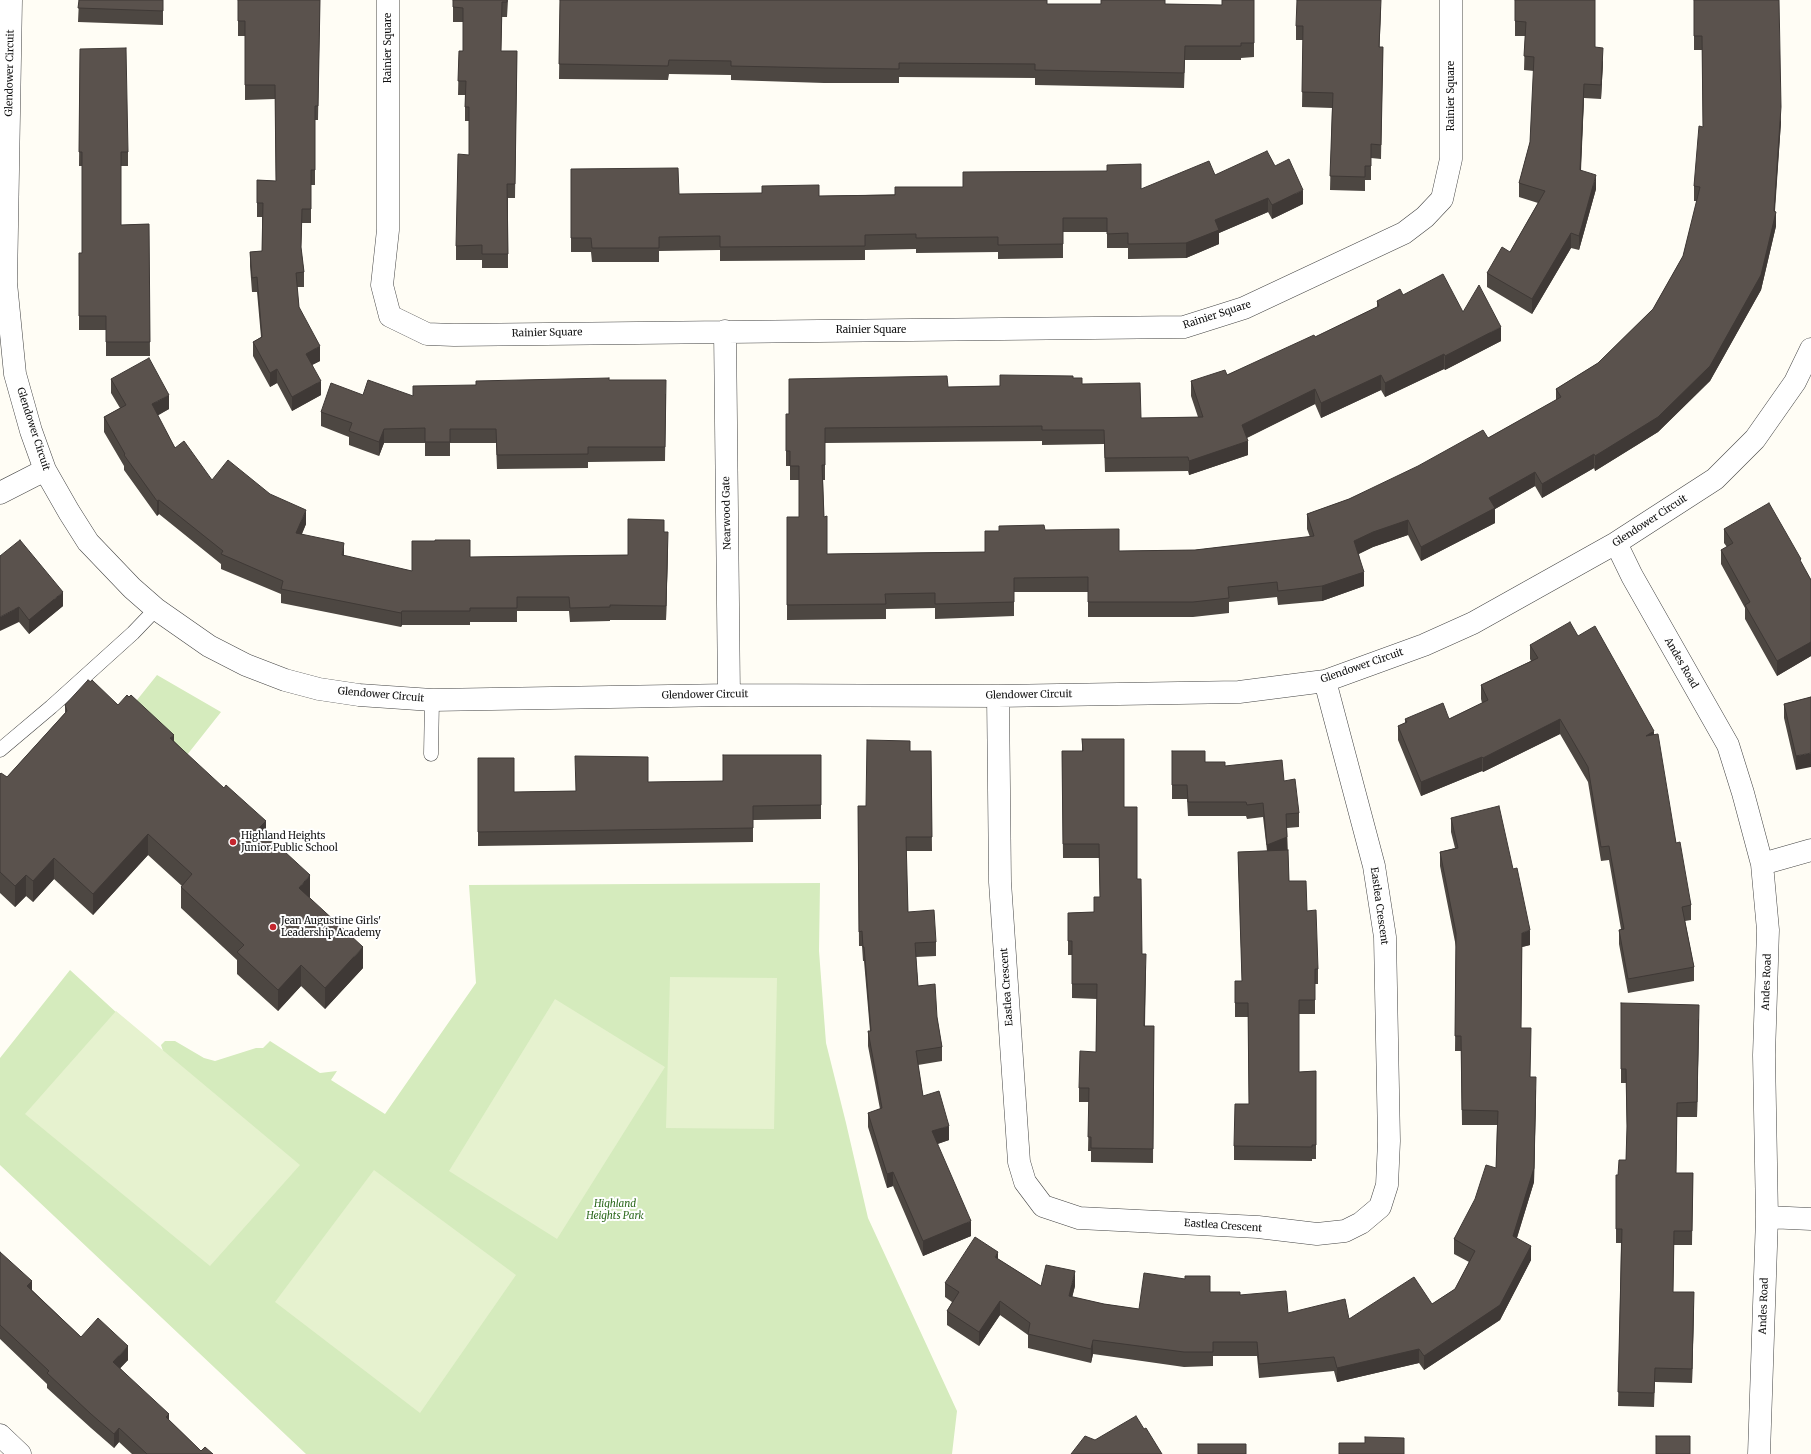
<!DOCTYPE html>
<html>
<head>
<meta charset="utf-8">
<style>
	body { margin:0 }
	canvas { display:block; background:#fffdf5 }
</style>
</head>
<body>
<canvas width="1811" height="1454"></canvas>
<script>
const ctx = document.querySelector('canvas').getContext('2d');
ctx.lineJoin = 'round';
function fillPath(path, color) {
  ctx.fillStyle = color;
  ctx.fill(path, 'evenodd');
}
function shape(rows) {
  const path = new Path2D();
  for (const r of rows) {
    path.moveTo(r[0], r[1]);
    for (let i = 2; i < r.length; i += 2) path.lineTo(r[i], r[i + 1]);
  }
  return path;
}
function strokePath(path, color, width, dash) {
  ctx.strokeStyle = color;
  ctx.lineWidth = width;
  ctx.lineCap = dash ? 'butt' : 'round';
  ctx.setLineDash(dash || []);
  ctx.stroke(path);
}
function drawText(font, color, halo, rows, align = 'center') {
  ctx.font = font + ' Merriweather,serif';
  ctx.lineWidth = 4;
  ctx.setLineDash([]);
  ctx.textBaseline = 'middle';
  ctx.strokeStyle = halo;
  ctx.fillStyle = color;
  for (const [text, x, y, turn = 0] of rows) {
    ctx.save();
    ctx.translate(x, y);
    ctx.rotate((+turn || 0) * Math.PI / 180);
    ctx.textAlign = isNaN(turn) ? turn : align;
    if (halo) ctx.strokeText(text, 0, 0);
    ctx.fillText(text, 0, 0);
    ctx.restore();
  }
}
const green = shape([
	[157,675,221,712,187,755,133,705],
	[820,883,819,951,826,1043,846,1123,868,1218,957,1411,952,1454,306,1454,0,1165,0,1058,70,970,165,1057,161,1045,165,1041,175,1041,204,1058,215,1061,256,1048,263,1048,270,1041,320,1073,337,1071,331,1080,385,1114,476,983,469,885]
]);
const pitch = shape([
	[670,977,777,978,774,1129,666,1128],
	[555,999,665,1067,557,1239,449,1171],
	[116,1011,300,1165,210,1266,25,1114],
	[374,1170,516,1275,420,1413,275,1302]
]);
const lane = shape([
	[0,750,51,707,133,633,156,609],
	[431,754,432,700]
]);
const street = shape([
	[11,0,6,283,15,374,31,431,45,470,69,512,88,542,132,588,156,609,209,646,246,665,285,680,319,689,359,695,432,700,729,695,998,696,1239,692,1325,681,1424,645,1473,623,1616,543,1715,479,1755,439,1795,382,1811,349],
	[388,0,388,230,382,285,390,316,427,334,454,335,1184,327,1244,308,1404,233,1425,217,1442,199,1451,159,1451,0],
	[725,331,729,695],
	[0,493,45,470],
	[1616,543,1632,576,1728,745,1743,793,1762,864,1768,930,1764,1055,1767,1217,1759,1454],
	[998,696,1000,882,1019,1162,1025,1182,1043,1206,1079,1218,1258,1227,1317,1234,1345,1231,1361,1223,1380,1207,1387,1185,1389,1141,1385,937,1374,866,1325,681],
	[1762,864,1811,850],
	[1767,1217,1811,1219],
	[0,1435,20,1454]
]);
const wall = shape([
	[79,0,163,0,163,25,78,22],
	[238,0,320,0,318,120,315,120,315,185,311,185,311,223,302,223,301,248,304,272,304,287,297,287,299,307,320,361,312,365,321,395,292,411,277,383,270,387,253,356,253,342,261,337,257,292,252,292,250,266,250,252,262,251,262,217,257,217,257,180,276,181,275,99,245,100,245,36,238,36],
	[453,0,508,0,507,17,502,17,501,51,517,51,515,198,508,198,508,268,482,268,482,260,456,260,456,246,469,155,469,121,465,121,465,95,458,95,459,51,463,51,463,22,453,22],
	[560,0,1047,4,1165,4,1221,5,1254,0,1254,57,1241,58,1241,60,1185,60,1184,88,1035,85,1035,78,899,77,899,83,824,83,731,80,731,75,669,74,668,80,559,79],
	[1515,0,1595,47,1603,62,1601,99,1584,98,1581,171,1596,189,1579,250,1571,248,1532,314,1487,287,1487,273,1510,252,1538,203,1519,197,1519,183,1530,142,1534,71,1524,70,1525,36,1515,36],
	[1694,0,1781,122,1775,211,1776,226,1761,290,1710,381,1658,432,1595,471,1594,468,1542,498,1535,486,1495,509,1495,523,1421,561,1408,535,1373,547,1359,554,1364,586,1322,601,1278,605,1277,597,1229,602,1229,613,1193,617,1088,617,1088,592,1014,592,1014,616,935,619,935,608,886,609,886,619,787,620,787,517,799,517,799,480,790,480,790,466,786,466,786,414,789,414,948,387,1000,386,1073,378,1082,384,1141,418,1198,417,1191,396,1191,381,1227,375,1315,337,1377,307,1377,301,1403,295,1463,312,1501,341,1445,370,1444,369,1385,397,1381,390,1321,418,1315,404,1247,438,1248,455,1189,475,1188,471,1105,472,1104,444,1042,445,1042,441,825,443,825,480,823,480,824,517,827,554,985,552,1045,530,1119,551,1195,550,1310,537,1307,529,1307,514,1349,499,1488,438,1556,400,1556,389,1598,363,1653,309,1683,256,1697,201,1694,201,1694,186,1703,127,1702,50,1694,50],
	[1381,7,1379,47,1383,47,1381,159,1371,158,1371,180,1365,180,1365,191,1330,190,1332,108,1302,107,1303,40,1296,40,1296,26],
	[80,49,128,152,128,166,121,166,121,225,149,224,150,356,106,356,106,330,79,330,79,253,82,253,82,166,79,166],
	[1275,166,1303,204,1272,219,1268,212,1219,233,1219,244,1186,258,1128,259,1128,248,1107,248,1107,232,1063,232,1063,258,998,259,998,252,916,253,916,249,865,250,865,260,720,261,720,250,659,251,659,262,592,262,591,252,571,252,571,169,679,194,819,196,1141,189,1215,175],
	[111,379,169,409,157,415,175,448,212,480,306,524,302,534,344,556,412,571,470,557,628,555,664,532,668,546,666,620,610,620,610,621,570,622,569,611,517,611,517,622,470,622,470,625,402,625,401,627,281,603,281,594,221,569,221,564,159,514,157,516,124,470,124,466,104,432,104,417,120,408,111,393],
	[609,380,666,394,665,461,588,462,588,468,497,469,496,443,450,443,450,456,425,456,425,443,384,443,379,456,349,445,349,437,321,426,321,412,363,395,413,396,476,385],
	[1724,529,1801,563,1811,580,1811,656,1777,676,1745,619,1745,608,1721,564,1721,550,1727,547,1724,543],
	[0,556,63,606,29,634,19,622],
	[1578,636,1654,734,1676,843,1691,905,1691,920,1685,921,1694,967,1694,981,1628,993,1619,944,1619,930,1621,929,1609,860,1601,861,1588,782,1560,734,1483,772,1482,771,1421,796,1398,740,1398,726,1405,723,1405,719,1449,719,1482,703,1481,699,1481,685,1531,661,1530,659,1530,645],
	[1811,697,1796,770,1784,718,1784,704],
	[65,705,118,705,174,741,266,835,310,897,309,897,363,968,325,1009,301,986,278,1011,237,974,237,960,181,908,181,887,182,886,148,855,93,915,54,879,33,902,26,896,15,907,0,893,0,774,7,777,65,713],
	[1082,739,1124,807,1137,879,1142,954,1146,968,1145,1026,1154,1026,1153,1163,1091,1162,1091,1151,1088,1151,1089,1102,1079,1102,1079,1088,1096,1052,1097,999,1072,998,1072,955,1068,955,1068,913,1094,912,1100,897,1099,858,1063,858,1062,751,1082,751],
	[910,751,931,751,932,851,906,851,908,912,936,942,936,956,916,957,918,986,937,1017,942,1047,942,1061,918,1065,923,1096,949,1140,937,1144,971,1236,923,1256,893,1186,887,1188,868,1127,868,1113,880,1109,868,1046,868,1031,870,1031,864,961,863,961,862,946,859,946,858,806,866,806],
	[1172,751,1205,762,1284,781,1299,813,1299,827,1287,828,1289,881,1307,911,1318,969,1318,984,1315,984,1315,1014,1299,1014,1299,1072,1316,1071,1316,1159,1312,1159,1312,1161,1234,1160,1234,1146,1249,1104,1248,1017,1235,1017,1235,981,1242,981,1238,852,1267,851,1263,817,1247,819,1246,816,1188,816,1187,799,1172,799],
	[821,755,821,819,753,820,753,842,478,846,478,758,514,792,576,791,648,782,723,781],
	[1451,818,1530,945,1522,947,1521,1028,1530,1077,1536,1091,1534,1182,1517,1238,1531,1260,1500,1320,1424,1370,1419,1363,1337,1382,1334,1371,1259,1378,1257,1356,1213,1356,1213,1366,1184,1367,1093,1354,1091,1363,1028,1348,1028,1335,1000,1315,979,1346,947,1325,947,1311,952,1302,945,1297,945,1283,998,1259,1041,1286,1075,1286,1072,1297,1104,1304,1139,1309,1210,1292,1240,1295,1288,1313,1349,1319,1432,1304,1455,1289,1469,1262,1454,1254,1454,1239,1496,1168,1497,1125,1462,1125,1461,1051,1455,1051,1456,947,1440,866,1440,852,1455,848,1451,832],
	[1621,1003,1699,1019,1697,1117,1677,1117,1676,1173,1693,1173,1692,1245,1674,1245,1673,1292,1694,1306,1692,1383,1655,1382,1654,1407,1618,1406,1621,1243,1616,1243,1616,1175,1618,1175,1626,1160,1627,1131,1626,1083,1621,1083],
	[0,1252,32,1290,81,1337,128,1360,120,1368,169,1420,201,1451,213,1454,132,1454,119,1442,114,1448,91,1428,47,1388,47,1384,0,1339]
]);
const shadedWall = shape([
	[1381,0,1381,7,1379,62,1379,47],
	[1603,48,1603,62,1601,99,1601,85],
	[1584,84,1584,98,1580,185,1580,170],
	[1781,107,1781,122,1774,218,1776,212,1776,226,1761,290,1710,381,1658,432,1595,471,1595,456,1774,211],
	[1596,175,1596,189,1579,250,1579,236],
	[1303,190,1303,204,1272,219,1272,205],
	[1268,198,1268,212,1219,233,1219,244,1186,258,1186,243,1215,220],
	[1571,233,1571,248,1532,314,1532,299],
	[1501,327,1501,341,1445,370,1445,356],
	[320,346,320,361,306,368,306,354],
	[1444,354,1444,369,1385,397,1385,383],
	[277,369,277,383,270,387,270,373],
	[1381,375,1381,390,1321,418,1321,403],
	[321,381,321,395,292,411,292,397],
	[1315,389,1315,404,1242,440,1242,425],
	[169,395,169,409,152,419,152,404],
	[384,429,384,443,379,456,379,442],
	[1248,441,1248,455,1189,475,1189,461],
	[1594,454,1594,468,1542,498,1542,484],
	[1535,472,1535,486,1495,509,1495,523,1421,561,1421,547,1489,498],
	[159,500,159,514,157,516,157,501],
	[306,510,306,524,296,547,296,533],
	[1408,520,1408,535,1373,547,1354,556,1354,541,1373,532],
	[668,532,668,546,666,620,666,606],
	[344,543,344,557,342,555],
	[1364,572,1364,586,1322,601,1322,586],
	[63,592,63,606,29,634,29,620],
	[19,607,19,622,0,631,0,617],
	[402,611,402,625,401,627,401,613],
	[1811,642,1811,656,1777,676,1777,661],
	[1560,719,1560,734,1483,772,1483,758],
	[1654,731,1654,745,1646,736],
	[174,735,174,756,170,738],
	[1811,753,1811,767,1796,770,1796,756],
	[1482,757,1482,771,1421,796,1421,782],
	[266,821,266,842,259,828],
	[148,834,148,855,93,915,93,894],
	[1287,837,1287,851,1267,859,1267,845],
	[54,858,54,879,33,902,33,881],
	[26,875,26,896,15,907,15,886],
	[310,875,310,897,299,909,299,888],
	[1530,930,1530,945,1522,947,1522,933],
	[363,947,363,968,325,1009,325,988],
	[301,965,301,986,278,1011,278,990],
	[1699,1005,1699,1019,1697,1117,1697,1102],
	[1536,1091,1534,1182,1513,1250,1513,1236],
	[949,1126,949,1140,932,1146,932,1131],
	[893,1172,893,1186,887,1188,887,1174],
	[971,1221,971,1236,923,1256,923,1241],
	[1531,1246,1531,1260,1500,1320,1424,1370,1424,1356],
	[998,1252,998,1266,995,1257],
	[1075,1271,1075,1286,1069,1310,1069,1296],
	[32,1281,32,1296,27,1286],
	[1694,1292,1694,1306,1692,1383,1692,1369],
	[1000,1301,1000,1315,979,1346,979,1332],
	[1093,1340,1093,1354,1091,1363,1091,1349],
	[128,1346,128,1360,113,1376,113,1362],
	[1419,1349,1419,1363,1337,1382,1337,1368],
	[169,1414,169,1428,166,1417],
	[119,1428,119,1442,114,1448,114,1434]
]);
const building = shape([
	[79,0,163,0,163,11,78,8,79,0],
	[238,0,320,0,318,106,315,106,315,170,311,170,311,209,302,209,301,247,304,272,296,273,299,307,320,346,306,354,321,381,292,397,277,369,270,373,253,342,262,337,257,277,252,278,250,252,262,251,263,203,257,203,257,180,276,181,275,85,245,85,245,21,238,21,238,0],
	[453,0,507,0,507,2,502,2,501,51,517,51,515,184,507,184,508,254,482,254,482,245,456,246,458,154,469,155,469,107,465,107,466,81,458,81,459,51,463,51,463,8,453,7,453,0],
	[560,0,1047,0,1047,4,1101,4,1101,0,1165,0,1165,4,1222,5,1222,0,1254,0,1254,43,1241,43,1241,46,1185,46,1184,73,1035,70,1035,64,899,63,899,69,824,68,731,66,731,61,669,60,668,66,559,64,560,0],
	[1297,0,1381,0,1379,47,1383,47,1381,145,1371,144,1371,166,1365,166,1365,177,1330,176,1333,93,1302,92,1303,26,1296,26,1297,0],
	[1515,0,1595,0,1595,47,1603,48,1601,85,1584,84,1580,170,1596,175,1579,236,1571,233,1532,299,1487,273,1502,247,1510,252,1545,191,1519,183,1530,142,1534,57,1524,56,1526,22,1515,21,1515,0],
	[1694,0,1779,0,1781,107,1774,211,1776,212,1761,275,1710,366,1658,417,1595,456,1594,454,1542,484,1535,472,1489,498,1495,508,1421,547,1408,520,1373,532,1354,541,1364,572,1322,586,1278,591,1277,582,1228,587,1229,598,1193,602,1088,602,1088,577,1014,578,1014,602,935,604,935,593,885,594,886,604,787,605,787,517,799,517,799,466,790,466,790,451,786,451,786,414,789,414,789,379,947,376,948,387,1000,386,1000,375,1073,376,1073,378,1082,378,1082,384,1140,383,1141,418,1203,417,1191,381,1225,370,1227,375,1314,335,1315,337,1379,306,1377,301,1400,289,1403,295,1443,274,1463,312,1479,285,1501,327,1445,356,1444,354,1385,383,1381,375,1321,403,1315,389,1242,425,1248,441,1189,461,1188,457,1105,458,1104,430,1042,430,1042,426,825,428,825,465,822,465,824,517,827,516,827,554,985,552,985,531,999,531,999,526,1044,525,1045,530,1119,529,1119,551,1195,550,1314,536,1307,514,1349,499,1418,466,1483,430,1488,438,1561,397,1556,389,1598,363,1653,309,1683,256,1700,187,1694,186,1699,126,1703,127,1702,36,1694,36,1694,0],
	[126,48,128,152,121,152,121,225,149,224,150,342,106,342,106,316,79,316,79,253,82,253,82,152,79,152,80,49,126,48],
	[1267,151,1275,166,1289,159,1303,190,1272,205,1268,198,1215,220,1219,230,1186,243,1128,244,1128,233,1107,234,1107,218,1063,218,1063,244,998,245,998,237,916,238,916,234,865,235,865,246,720,247,720,236,659,237,659,248,592,248,591,238,571,238,571,169,678,168,679,194,762,193,762,186,819,185,819,196,895,195,895,187,963,187,963,172,1107,171,1107,165,1141,164,1141,189,1209,161,1215,175,1267,151],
	[149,358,169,395,152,404,175,448,184,441,212,480,228,460,270,494,306,510,296,533,344,543,342,555,347,556,412,571,412,541,435,541,435,540,470,540,470,557,628,555,628,519,664,520,664,532,668,532,666,606,610,605,610,607,570,608,569,597,517,597,517,608,470,608,470,611,402,611,401,613,281,589,283,581,221,554,223,551,159,500,157,501,124,455,125,454,104,417,126,405,111,379,149,358],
	[609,378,609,380,666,380,665,447,588,447,588,454,497,455,496,429,450,429,450,442,425,442,425,428,384,429,379,442,349,431,352,423,321,412,331,383,363,395,368,380,413,396,413,386,476,385,476,381,609,378],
	[1769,503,1801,559,1800,560,1811,580,1811,642,1777,661,1745,605,1750,602,1721,550,1733,543,1724,529,1769,503],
	[20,540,63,592,29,620,19,607,0,617,0,556,20,540],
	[1570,622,1578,636,1595,626,1654,731,1646,736,1658,734,1676,843,1680,842,1691,905,1682,907,1694,967,1628,979,1619,930,1624,929,1609,846,1601,847,1588,767,1560,719,1483,758,1482,757,1421,782,1398,726,1407,722,1405,719,1443,703,1449,719,1488,700,1481,685,1538,658,1530,645,1570,622],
	[88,680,91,682,92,680,118,705,127,695,129,697,131,695,174,735,170,738,224,788,226,785,266,821,259,828,310,875,299,888,363,947,325,988,301,965,278,990,237,952,244,945,181,887,192,874,148,834,93,894,54,858,33,881,26,875,15,886,0,872,0,774,1,773,7,777,67,711,65,705,88,680],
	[1811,697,1811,753,1796,756,1784,704,1811,697],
	[1082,739,1124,739,1124,807,1137,807,1137,879,1141,879,1142,954,1146,954,1144,1026,1154,1026,1153,1149,1091,1148,1091,1137,1088,1137,1089,1088,1079,1088,1080,1051,1096,1052,1097,984,1072,984,1072,941,1068,941,1068,913,1094,912,1094,897,1100,897,1099,844,1063,844,1062,751,1083,751,1082,739],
	[867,740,910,741,910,751,931,751,932,837,906,837,908,912,934,910,936,942,915,943,918,986,935,984,937,1017,942,1047,916,1051,923,1096,939,1091,949,1126,932,1131,971,1221,923,1241,893,1172,887,1174,868,1113,882,1108,868,1031,871,1031,864,947,863,947,862,931,859,932,858,806,866,806,867,740],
	[1172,751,1205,751,1205,762,1225,762,1225,766,1282,760,1284,781,1295,779,1299,813,1286,814,1287,837,1267,845,1263,803,1247,805,1246,802,1188,802,1187,785,1172,785,1172,751],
	[723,755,821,755,821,805,753,806,753,828,478,832,478,758,514,758,514,792,576,791,575,756,648,757,648,782,723,781,723,755],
	[1499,806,1513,869,1517,868,1530,930,1522,933,1521,1028,1531,1028,1530,1077,1536,1077,1534,1168,1513,1236,1531,1246,1500,1305,1424,1356,1419,1349,1337,1368,1334,1357,1259,1364,1257,1342,1213,1342,1213,1352,1184,1352,1093,1340,1091,1349,1028,1334,1030,1323,1000,1301,979,1332,947,1311,959,1292,945,1283,975,1237,998,1252,995,1257,1041,1286,1046,1265,1075,1271,1069,1296,1104,1304,1139,1309,1144,1273,1185,1279,1185,1276,1210,1276,1210,1292,1240,1292,1240,1295,1286,1291,1288,1313,1345,1299,1349,1319,1414,1277,1432,1304,1455,1289,1475,1251,1454,1239,1475,1199,1486,1165,1496,1168,1498,1111,1462,1110,1461,1036,1455,1036,1456,933,1440,852,1458,848,1451,818,1499,806],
	[1288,850,1289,881,1306,881,1307,911,1316,910,1318,969,1315,969,1315,1000,1299,1000,1299,1072,1316,1071,1316,1145,1312,1145,1312,1147,1234,1146,1235,1104,1249,1104,1248,1003,1235,1003,1235,981,1242,981,1238,852,1288,850],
	[1621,1003,1699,1005,1697,1102,1677,1103,1676,1173,1693,1173,1692,1231,1674,1231,1673,1292,1694,1292,1692,1369,1655,1368,1654,1393,1618,1392,1622,1229,1616,1229,1616,1175,1618,1175,1619,1160,1626,1160,1627,1126,1626,1069,1621,1069,1621,1003],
	[0,1252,32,1281,27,1286,81,1337,98,1318,128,1346,113,1362,169,1414,166,1417,201,1451,205,1447,213,1454,147,1454,119,1428,114,1434,91,1414,47,1373,49,1371,0,1325,0,1252],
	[1136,1416,1144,1429,1146,1428,1162,1454,1071,1454,1085,1436,1095,1440,1136,1416],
	[1656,1436,1690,1436,1690,1454,1656,1454,1656,1436],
	[1365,1437,1404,1438,1404,1454,1339,1454,1339,1443,1365,1443,1365,1437],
	[1198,1444,1246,1444,1246,1454,1198,1454,1198,1444]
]);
const markers = [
	[233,842,4,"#c4262e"],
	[273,927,4,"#c4262e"]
];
const streetNames = [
	["Rainier Square",388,48,-90],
	["Glendower Circuit",10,73,-89],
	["Rainier Square",1451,96,-90],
	["Rainier Square",1217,315,-18],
	["Rainier Square",871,330],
	["Rainier Square",547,333,-1],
	["Glendower Circuit",33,429,72],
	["Nearwood Gate",727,513,-91],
	["Glendower Circuit",1650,521,-33],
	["Andes Road",1681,663,60],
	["Glendower Circuit",1362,666,-19],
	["Glendower Circuit",381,695,5],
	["Glendower Circuit",705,695,-1],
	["Glendower Circuit",1029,695,-1],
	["Eastlea Crescent",1379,906,82],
	["Andes Road",1767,982,-88],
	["Eastlea Crescent",1007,987,-94],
	["Eastlea Crescent",1223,1226,4],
	["Andes Road",1764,1306,-88]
];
const poiNames = [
	["Highland Heights",241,836],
	["Junior Public School",241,848],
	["Jean Augustine Girls'",281,921],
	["Leadership Academy",281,933]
];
const parkNames = [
	["Highland",615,1204],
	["Heights Park",615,1216]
];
fillPath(green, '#d5ebbd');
fillPath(pitch, '#e6f2cf');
strokePath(lane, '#444', 15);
strokePath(street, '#444', 23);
strokePath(lane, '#fff', 14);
strokePath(street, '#fff', 22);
fillPath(wall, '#4d4742');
fillPath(shadedWall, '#3f3936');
fillPath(building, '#5a524d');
strokePath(building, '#3f3936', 1);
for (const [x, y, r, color] of markers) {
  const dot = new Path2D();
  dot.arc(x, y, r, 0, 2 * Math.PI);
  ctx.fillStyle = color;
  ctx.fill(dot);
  strokePath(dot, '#fff', 1.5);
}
drawText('10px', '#111', '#fff', streetNames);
drawText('10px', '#111', '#fff', poiNames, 'left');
drawText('italic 10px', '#2f6b1f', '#fff', parkNames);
</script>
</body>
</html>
